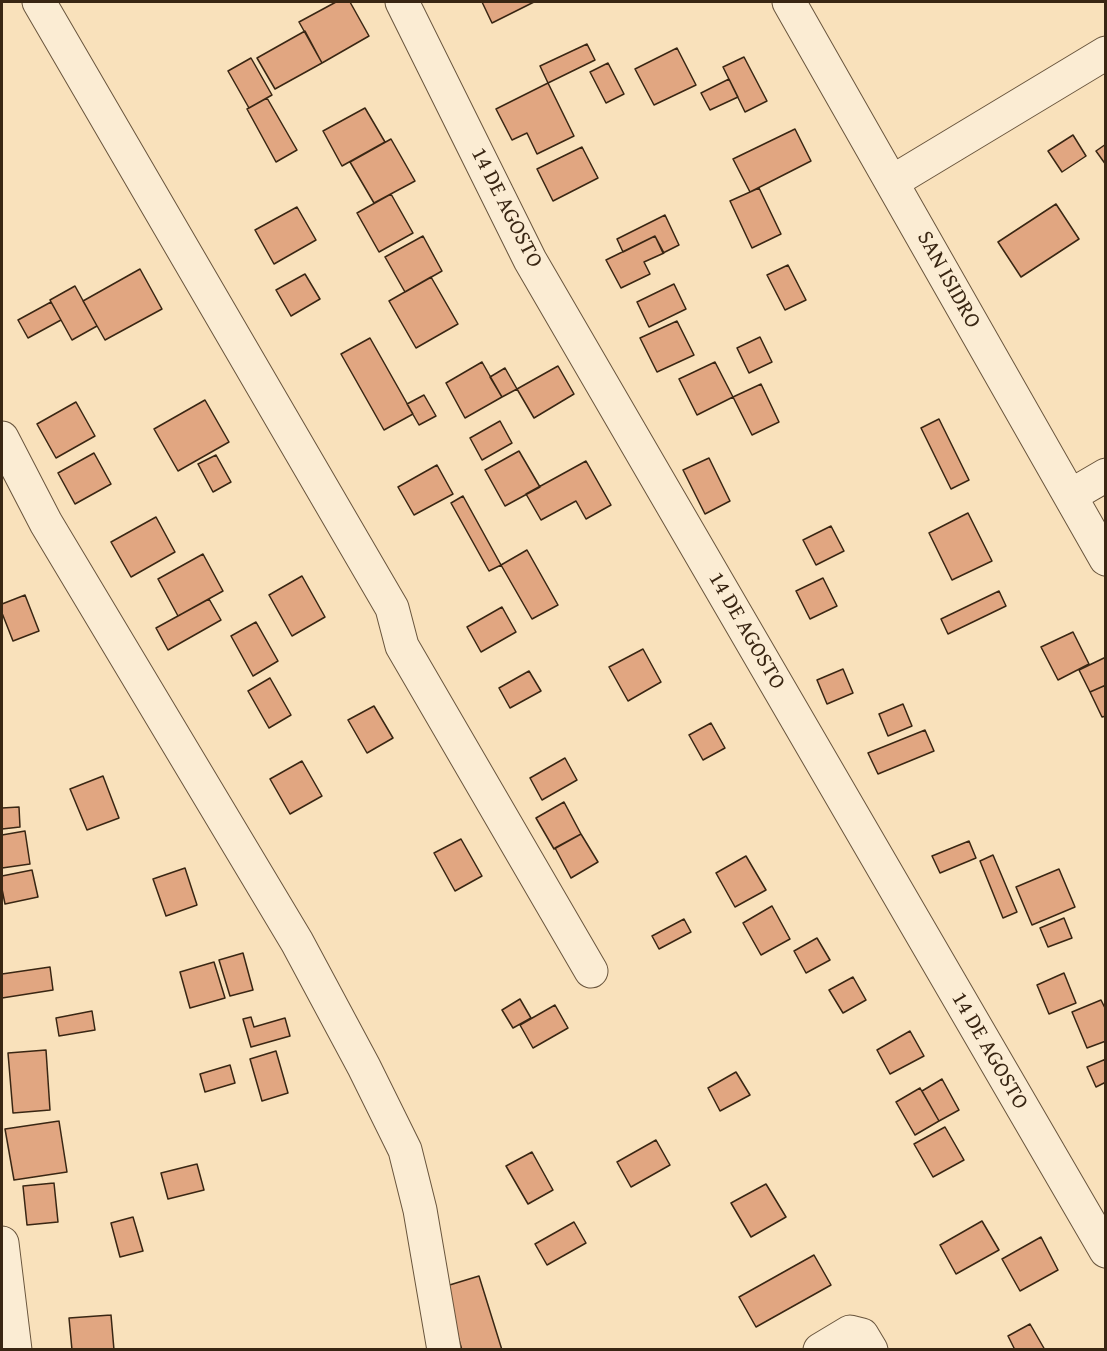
<!DOCTYPE html>
<html>
<head>
<meta charset="utf-8">
<style>
	body { margin:0 }
	#map { position:relative; width:1107px; height:1351px; overflow:hidden; background:#f9e1bb; font-family:"Gentium Book Plus",serif }
	canvas { display:block }
	.frame { position:absolute; inset:0; border:3px solid #392613; pointer-events:none }
</style>
</head>
<body>
<div id="map">
<canvas width="1107" height="1351"></canvas>
<div class="frame"></div>
</div>
<script>
const ctx = document.querySelector('canvas').getContext('2d');
ctx.lineJoin = 'round';
function fillPath(path, color) {
  ctx.fillStyle = color;
  ctx.fill(path, 'evenodd');
}
function shape(rows) {
  const path = new Path2D();
  for (const r of rows) {
    path.moveTo(r[0], r[1]);
    for (let i = 2; i < r.length; i += 2) path.lineTo(r[i], r[i + 1]);
  }
  return path;
}
function strokePath(path, color, width, dash) {
  ctx.strokeStyle = color;
  ctx.lineWidth = width;
  ctx.lineCap = dash ? 'butt' : 'round';
  ctx.setLineDash(dash || []);
  ctx.stroke(path);
}
function drawText(font, color, halo, rows, align = 'center') {
  ctx.font = font + ' "Gentium Book Plus",serif';
  ctx.lineWidth = 4.5;
  ctx.setLineDash([]);
  ctx.textBaseline = 'middle';
  ctx.strokeStyle = halo;
  ctx.fillStyle = color;
  for (const [text, x, y, turn = 0] of rows) {
    ctx.save();
    ctx.translate(x, y);
    ctx.rotate((+turn || 0) * Math.PI / 180);
    ctx.textAlign = isNaN(turn) ? turn : align;
    if (halo) ctx.strokeText(text, 0, 0);
    ctx.fillText(text, 0, 0);
    ctx.restore();
  }
}
const building = shape([
	[336,2,350,2,369,36,322,63,299,22,336,2],
	[482,2,534,2,492,23,482,2],
	[305,31,322,63,275,89,257,58,305,31],
	[587,44,595,60,548,83,540,66,587,44],
	[677,48,696,85,654,105,635,69,677,48],
	[744,57,767,101,745,112,723,67,744,57],
	[251,58,272,95,249,108,228,71,251,58],
	[608,63,624,94,606,103,590,72,608,63],
	[729,79,738,97,710,110,701,93,729,79],
	[548,83,574,136,537,154,527,133,512,140,496,109,548,83],
	[267,98,297,150,276,162,247,109,267,98],
	[365,108,385,142,342,166,323,131,365,108],
	[795,129,811,161,750,192,733,159,795,129],
	[1073,135,1086,156,1062,172,1048,151,1073,135],
	[391,139,415,181,374,203,350,162,391,139],
	[1106,144,1106,165,1096,151,1106,144],
	[582,147,598,178,553,201,537,169,582,147],
	[759,188,781,234,752,248,730,201,759,188],
	[391,194,413,233,379,252,357,213,391,194],
	[1056,204,1079,239,1021,277,998,242,1056,204],
	[297,207,316,240,274,264,255,230,297,207],
	[665,215,679,245,663,253,655,236,623,252,617,239,665,215],
	[423,236,442,271,405,292,385,257,423,236],
	[655,236,664,253,644,262,650,274,621,288,606,260,655,236],
	[788,265,806,300,785,310,767,275,788,265],
	[140,269,162,309,105,340,83,301,140,269],
	[305,274,320,299,291,316,276,290,305,274],
	[431,277,458,324,416,348,389,301,431,277],
	[674,284,686,309,649,327,637,302,674,284],
	[75,286,97,326,72,340,50,300,75,286],
	[51,302,61,320,28,338,18,320,51,302],
	[677,321,694,355,657,372,640,338,677,321],
	[760,337,772,362,749,373,737,348,760,337],
	[370,338,413,414,384,430,341,354,370,338],
	[482,362,502,397,465,418,446,383,482,362],
	[715,362,733,397,697,415,679,379,715,362],
	[558,366,574,394,534,418,517,389,558,366],
	[505,368,517,389,502,397,490,377,505,368],
	[761,384,779,422,752,435,733,397,761,384],
	[424,395,436,416,419,425,407,404,424,395],
	[205,400,229,442,178,471,154,429,205,400],
	[76,402,95,436,56,458,37,424,76,402],
	[939,419,969,480,951,489,921,428,939,419],
	[500,421,512,443,482,460,470,438,500,421],
	[519,451,540,487,505,506,485,470,519,451],
	[94,453,111,484,75,504,58,473,94,453],
	[216,455,231,482,213,492,198,464,216,455],
	[709,458,730,501,705,514,683,470,709,458],
	[586,461,611,505,586,519,576,501,541,520,526,494,586,461],
	[437,465,453,494,414,515,398,487,437,465],
	[463,496,501,565,489,571,451,503,463,496],
	[968,513,992,561,952,580,929,533,968,513],
	[156,517,175,552,131,577,111,542,156,517],
	[831,526,844,551,816,565,803,540,831,526],
	[527,550,558,605,532,619,501,565,527,550],
	[203,554,223,591,178,616,158,579,203,554],
	[302,576,325,617,292,636,269,595,302,576],
	[823,578,837,606,810,619,796,591,823,578],
	[999,591,1006,606,948,634,941,619,999,591],
	[25,595,39,631,13,641,2,613,2,604,25,595],
	[209,599,221,620,168,650,156,628,209,599],
	[502,607,516,632,481,652,467,627,502,607],
	[256,622,278,661,253,676,231,636,256,622],
	[1073,632,1089,664,1058,680,1041,647,1073,632],
	[643,649,661,682,628,701,609,667,643,649],
	[1106,657,1106,685,1090,692,1079,670,1106,657],
	[843,669,853,693,827,704,817,680,843,669],
	[529,671,541,691,510,708,499,688,529,671],
	[270,678,291,715,269,728,248,691,270,678],
	[1106,685,1106,716,1102,717,1090,692,1106,685],
	[903,704,912,726,888,736,879,714,903,704],
	[374,706,393,738,367,753,348,720,374,706],
	[711,723,725,748,703,760,689,735,711,723],
	[925,730,934,751,878,774,868,753,925,730],
	[565,758,577,780,542,800,530,778,565,758],
	[302,761,322,796,290,814,270,779,302,761],
	[103,776,119,818,87,830,70,789,103,776],
	[564,802,581,834,554,849,536,818,564,802],
	[19,807,20,827,2,829,2,808,19,807],
	[25,831,30,864,2,868,2,835,25,831],
	[581,834,598,862,571,878,555,848,581,834],
	[461,839,482,876,455,891,434,853,461,839],
	[969,841,976,858,940,873,932,856,969,841],
	[993,855,1017,912,1003,918,980,861,993,855],
	[746,856,766,890,735,907,716,873,746,856],
	[185,868,197,905,166,916,153,879,185,868],
	[1059,869,1075,907,1032,925,1016,887,1059,869],
	[32,870,38,897,5,904,2,889,2,876,32,870],
	[772,906,790,939,761,955,743,923,772,906],
	[1064,918,1072,938,1048,947,1040,928,1064,918],
	[684,919,691,932,659,949,652,936,684,919],
	[817,938,830,960,806,973,794,951,817,938],
	[243,953,253,990,230,996,219,960,243,953],
	[214,962,225,998,190,1008,180,972,214,962],
	[50,967,53,990,2,998,2,974,50,967],
	[1064,973,1076,1003,1049,1014,1037,985,1064,973],
	[853,977,866,1000,843,1013,829,990,853,977],
	[520,999,531,1018,513,1028,502,1010,520,999],
	[1101,1000,1106,1010,1106,1041,1087,1048,1072,1012,1101,1000],
	[555,1005,568,1028,533,1048,520,1025,555,1005],
	[92,1011,95,1030,59,1036,56,1018,92,1011],
	[251,1017,254,1027,285,1018,290,1036,251,1047,243,1019,251,1017],
	[910,1031,924,1056,890,1074,877,1050,910,1031],
	[46,1050,50,1110,13,1113,8,1053,46,1050],
	[276,1051,288,1093,262,1101,250,1059,276,1051],
	[1106,1059,1106,1082,1096,1087,1087,1067,1106,1059],
	[230,1065,235,1083,205,1092,200,1074,230,1065],
	[736,1072,750,1095,720,1111,708,1088,736,1072],
	[942,1079,959,1110,939,1121,922,1091,942,1079],
	[920,1088,939,1121,915,1135,896,1102,920,1088],
	[59,1121,67,1172,14,1180,5,1129,59,1121],
	[945,1127,964,1160,933,1177,914,1144,945,1127],
	[656,1140,670,1165,631,1187,617,1162,656,1140],
	[532,1152,553,1190,528,1204,506,1166,532,1152],
	[197,1164,204,1190,168,1199,161,1173,197,1164],
	[54,1183,58,1222,27,1225,23,1186,54,1183],
	[766,1184,786,1217,751,1237,731,1203,766,1184],
	[133,1217,143,1251,120,1257,111,1223,133,1217],
	[982,1221,999,1250,956,1274,940,1245,982,1221],
	[574,1222,586,1243,547,1265,535,1244,574,1222],
	[1041,1237,1058,1270,1020,1291,1002,1259,1041,1237],
	[814,1255,831,1285,756,1327,739,1297,814,1255],
	[479,1276,502,1350,462,1350,443,1287,479,1276],
	[111,1315,114,1350,72,1350,69,1318,111,1315],
	[1030,1324,1045,1350,1015,1350,1008,1336,1030,1324]
]);
const street = shape([
	[39,2,392,608,402,646,591,971],
	[402,2,530,260,1106,1251],
	[789,2,1106,559],
	[892,182,1106,53],
	[2,438,46,523,297,942,364,1067,405,1150,420,1210,444,1350],
	[1070,496,1106,475],
	[2,1243,15,1350],
	[820,1350,850,1332,862,1335,871,1350]
]);
const streetNames = [
	["14 DE AGOSTO",506,208,63],
	["SAN ISIDRO",948,280,61],
	["14 DE AGOSTO",746,631,60],
	["14 DE AGOSTO",989,1051,60]
];
fillPath(building, '#e1a681');
strokePath(building, '#392613', 1.5);
strokePath(street, '#69553d', 35);
strokePath(street, '#fbecd3', 33);
drawText('22px', '#392613', '#fbecd3', streetNames);
</script>
</body>
</html>
